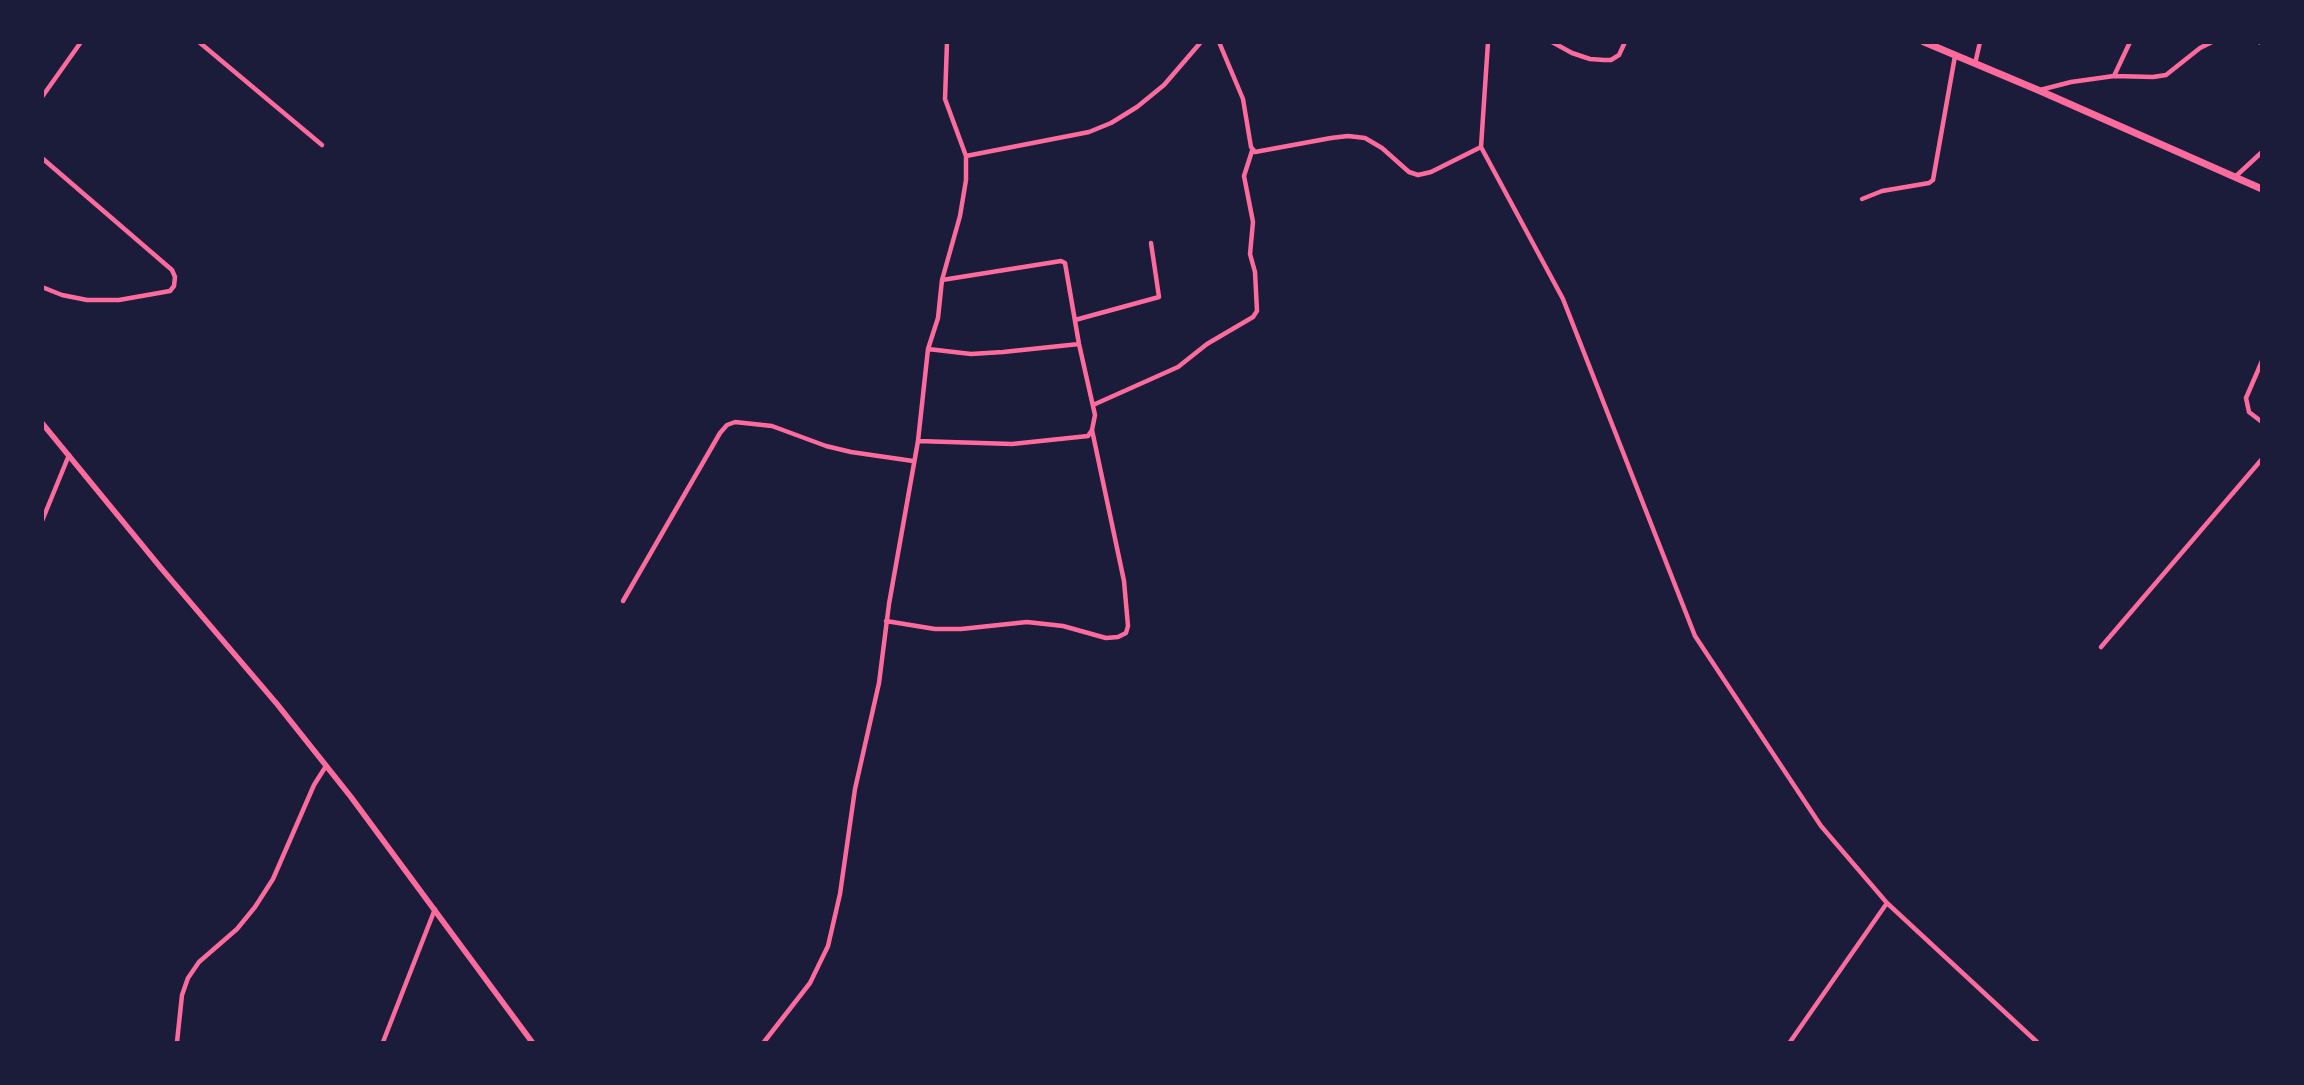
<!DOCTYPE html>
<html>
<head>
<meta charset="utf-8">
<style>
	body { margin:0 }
	#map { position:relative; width:2304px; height:1085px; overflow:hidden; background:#1b1b3a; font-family:"Space Grotesk",sans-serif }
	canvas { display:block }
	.frame { position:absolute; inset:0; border:44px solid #1b1b3a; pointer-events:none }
</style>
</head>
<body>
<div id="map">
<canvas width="2304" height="1085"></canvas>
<div class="frame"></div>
</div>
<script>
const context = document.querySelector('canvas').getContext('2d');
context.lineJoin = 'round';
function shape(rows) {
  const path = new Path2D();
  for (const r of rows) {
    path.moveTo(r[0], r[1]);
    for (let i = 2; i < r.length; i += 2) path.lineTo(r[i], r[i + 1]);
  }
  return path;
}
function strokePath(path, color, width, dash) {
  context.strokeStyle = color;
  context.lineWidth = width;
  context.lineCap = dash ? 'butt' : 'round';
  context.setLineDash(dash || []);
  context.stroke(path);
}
strokePath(shape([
	[199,42,322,145],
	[1219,42,1243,99,1251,147,1255,152,1331,138,1348,136,1365,138,1382,148,1409,172,1418,175,1431,172,1481,147],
	[1488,42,1481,147,1563,299,1695,636,1821,826,1887,903,2037,1042],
	[1552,42,1572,53,1590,59,1604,60,1611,60,1619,55,1625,42],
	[2259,42,2262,43],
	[1975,64,1980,42],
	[2114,76,2130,42],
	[2040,90,2071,82,2114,76,2153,77,2166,75,2200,48,2212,42],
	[42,97,81,42],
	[966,156,1089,132,1111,123,1137,107,1164,85,1201,42],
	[42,158,172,270,175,277,174,286,170,291,119,300,87,300,62,295,42,287],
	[2235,177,2262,152],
	[1862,199,1882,191,1929,183,1933,180,1955,56],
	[1075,320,1159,297,1151,243],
	[928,349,971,354,1003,352,1079,344],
	[2262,361,2246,398,2249,412,2262,422],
	[1093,405,1178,367,1207,344,1253,317,1257,311,1255,272,1250,254,1253,222,1244,176,1252,151],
	[918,441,1012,444,1088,436,1092,430],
	[42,521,69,455],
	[623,601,720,433,727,425,735,422,772,426,826,446,851,452,913,461],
	[886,621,935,629,961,629,1027,622,1063,626,1106,638,1118,637,1126,633,1128,626,1124,581,1092,430,1095,415,1079,344,1065,263,1061,261,942,280],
	[2101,647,2262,459],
	[177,1042,182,995,188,978,199,962,237,929,255,907,273,879,314,785,326,766],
	[383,1042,435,909],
	[764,1042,810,983,828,946,840,894,855,789,879,683,889,604,918,441,928,349,938,318,942,280,960,216,966,180,966,156,945,99,947,42],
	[1790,1042,1887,903]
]), '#ff6b9d', 4.5);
strokePath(shape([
	[42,423,161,568,277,704,351,797,532,1042]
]), '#ff6b9d', 5.5);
strokePath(shape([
	[1924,42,2038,90,2262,189]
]), '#ff6b9d', 7);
</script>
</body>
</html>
